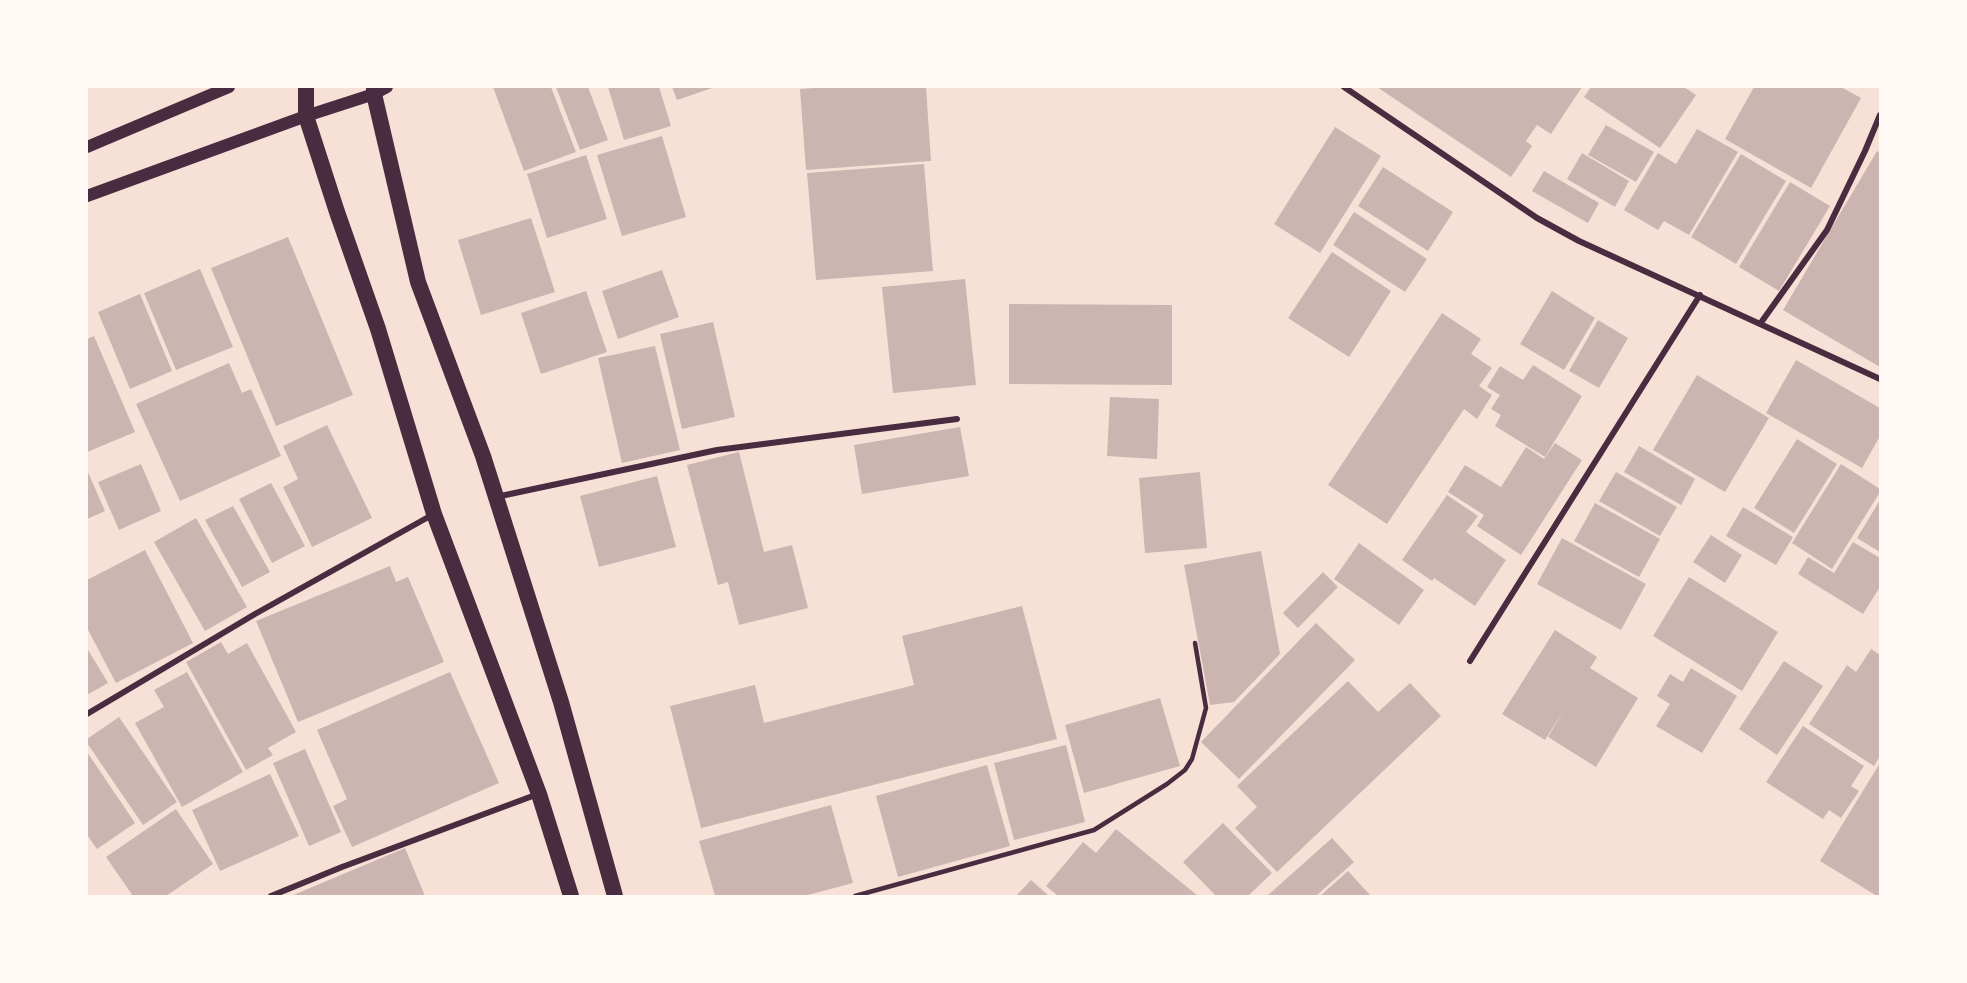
<!DOCTYPE html>
<html>
<head>
<meta charset="utf-8">
<style>
	body { margin:0 }
	#map { position:relative; width:1967px; height:983px; overflow:hidden; background:#f7e1d7; font-family:Signika,sans-serif }
	canvas { display:block }
	.frame { position:absolute; inset:0; border:88px solid #fffaf5; pointer-events:none }
</style>
</head>
<body>
<div id="map">
<canvas width="1967" height="983"></canvas>
<div class="frame"></div>
</div>
<script>
const context = document.querySelector('canvas').getContext('2d');
context.lineJoin = 'round';
function paint(path, color) {
  context.fillStyle = color;
  context.fill(path, 'evenodd');
}
function shape(rows) {
  const path = new Path2D();
  for (const r of rows) {
    path.moveTo(r[0], r[1]);
    for (let i = 2; i < r.length; i += 2) path.lineTo(r[i], r[i + 1]);
  }
  return path;
}
function strokePath(path, color, width, dash) {
  context.strokeStyle = color;
  context.lineWidth = width;
  context.lineCap = dash ? 'butt' : 'round';
  context.setLineDash(dash || []);
  context.stroke(path);
}
paint(shape([
	[493,87,551,87,576,152,524,171],
	[556,87,588,87,608,140,580,150],
	[608,87,659,87,671,126,624,140],
	[672,87,715,87,677,100],
	[829,87,926,87,931,161,806,170,800,89],
	[1377,87,1582,87,1551,134,1537,125,1526,141,1532,146,1511,177],
	[1591,87,1684,87,1696,95,1660,148,1584,97],
	[1754,87,1841,87,1861,98,1811,188,1725,139],
	[1606,125,1654,152,1636,182,1588,155],
	[1335,127,1381,156,1320,253,1274,224],
	[1697,129,1738,152,1689,235,1664,221,1658,230,1624,210,1658,153,1676,164],
	[662,136,686,217,622,236,597,155],
	[1877,151,1880,153,1880,367,1783,310],
	[1582,153,1629,181,1615,207,1567,179],
	[1741,154,1786,181,1736,264,1691,237],
	[586,155,607,219,547,238,527,174],
	[924,164,933,271,816,280,807,173],
	[1383,167,1453,212,1428,251,1358,206],
	[1544,171,1599,203,1588,223,1532,191],
	[1790,182,1830,206,1779,291,1739,267],
	[1354,212,1427,259,1405,292,1333,245],
	[531,218,555,292,481,315,458,240],
	[288,237,353,395,276,426,211,268],
	[1332,252,1391,291,1349,357,1288,318],
	[200,269,233,347,176,370,144,293],
	[662,270,679,317,618,339,602,291],
	[965,279,976,385,893,393,882,287],
	[586,291,607,352,541,374,521,313],
	[1552,291,1595,318,1564,370,1520,344],
	[140,294,172,371,130,389,98,312],
	[1009,304,1172,305,1172,385,1009,384],
	[1442,313,1481,339,1471,354,1492,368,1479,386,1492,395,1477,419,1464,409,1387,524,1328,485],
	[1598,320,1628,338,1599,388,1569,371],
	[713,322,735,417,682,429,660,334],
	[94,336,135,432,87,452,87,339],
	[655,346,680,450,622,463,598,358],
	[1796,360,1880,408,1880,436,1862,468,1766,413],
	[229,363,242,393,251,389,281,456,180,501,136,404],
	[1533,365,1582,396,1545,457,1495,426,1501,415,1491,409,1500,395,1487,387,1500,366,1523,380],
	[1697,375,1769,418,1725,492,1653,450],
	[1110,397,1159,399,1157,459,1107,456],
	[327,425,372,518,312,547,283,487,298,479,283,446],
	[960,427,969,476,862,494,854,445],
	[1797,439,1837,464,1794,533,1754,508],
	[1555,443,1582,460,1521,555,1477,526,1484,515,1448,492,1465,465,1501,487,1526,447,1544,459],
	[1639,446,1695,479,1681,505,1624,472],
	[739,452,764,552,792,545,808,608,739,625,728,582,718,585,687,465],
	[141,464,161,511,119,530,98,482],
	[1841,464,1880,489,1880,492,1832,569,1792,543],
	[87,470,105,511,87,519],
	[1200,472,1207,548,1145,553,1139,478],
	[1616,472,1677,507,1660,536,1599,501],
	[657,476,676,547,599,567,580,496],
	[271,483,305,546,272,563,239,499],
	[1447,495,1478,516,1466,532,1506,560,1475,606,1434,578,1432,581,1402,560],
	[1880,500,1880,552,1857,538],
	[1595,503,1660,539,1639,577,1574,541],
	[233,506,270,572,242,587,205,520],
	[1743,507,1793,537,1776,565,1726,536],
	[196,518,247,607,205,631,154,542],
	[1711,535,1742,555,1725,583,1693,562],
	[1562,538,1646,584,1621,630,1537,584],
	[1853,542,1880,558,1880,587,1863,614,1798,574,1808,557,1834,573],
	[1359,543,1424,590,1399,625,1334,579],
	[145,550,193,643,116,683,87,628,87,580],
	[1261,551,1280,654,1234,702,1210,705,1184,565],
	[390,566,396,582,408,577,444,662,298,722,256,621],
	[1323,572,1338,587,1298,628,1283,613],
	[1689,577,1778,632,1742,691,1653,636],
	[1022,606,1057,739,701,828,670,706,755,685,764,723,914,685,902,636],
	[1316,623,1355,660,1239,779,1201,742],
	[1555,630,1597,657,1590,668,1638,698,1596,767,1548,737,1565,708,1545,740,1502,714],
	[221,642,228,654,247,643,296,732,268,748,273,755,246,770,186,662],
	[87,648,108,683,87,695],
	[1871,649,1880,655,1880,756,1874,766,1809,724,1847,665,1856,672],
	[1784,661,1823,686,1777,755,1739,729],
	[1691,668,1737,696,1702,753,1656,726,1670,704,1657,696,1670,674,1683,682],
	[187,672,243,772,182,807,135,723,164,707,154,690],
	[450,672,499,783,352,847,333,806,347,799,317,730],
	[1348,681,1378,712,1410,683,1441,716,1277,872,1235,828,1257,807,1237,786],
	[1160,698,1180,766,1084,793,1065,725],
	[119,717,177,802,143,825,87,743,87,739],
	[1803,726,1864,766,1851,786,1859,791,1841,818,1829,810,1823,819,1766,782],
	[1066,745,1085,822,1014,840,994,763],
	[305,749,341,832,309,846,273,763],
	[87,752,135,823,97,849,87,835],
	[1880,763,1880,896,1877,896,1820,861],
	[987,765,1010,846,898,877,876,796],
	[270,774,299,836,220,871,192,810],
	[831,805,853,883,804,896,715,896,699,841],
	[176,809,213,864,166,896,133,896,106,857],
	[1223,823,1272,873,1248,896,1216,896,1183,862],
	[1116,829,1198,896,1058,896,1046,886,1083,842,1096,853],
	[1332,838,1354,862,1316,896,1267,896],
	[405,848,425,896,291,896],
	[1348,871,1371,896,1320,896],
	[1031,880,1049,896,1016,896]
]), '#ccb4b1');
strokePath(shape([
	[855,896,1094,830,1167,784,1185,770,1192,759,1206,708,1195,643]
]), '#4a2c40', 4.5);
strokePath(shape([
	[1344,87,1537,218,1579,241,1880,379],
	[1760,324,1827,230,1865,151,1880,115],
	[496,497,717,450,957,419],
	[1470,661,1700,295],
	[87,714,255,614,432,515],
	[271,896,342,867,538,794]
]), '#4a2c40', 6);
strokePath(shape([
	[87,147,229,87],
	[87,196,306,116,374,94,387,87]
]), '#4a2c40', 12);
strokePath(shape([
	[306,87,306,116,337,212,378,329,434,514,539,794,571,896],
	[374,87,374,94,418,282,483,456,561,702,615,896]
]), '#4a2c40', 16);
</script>
</body>
</html>
